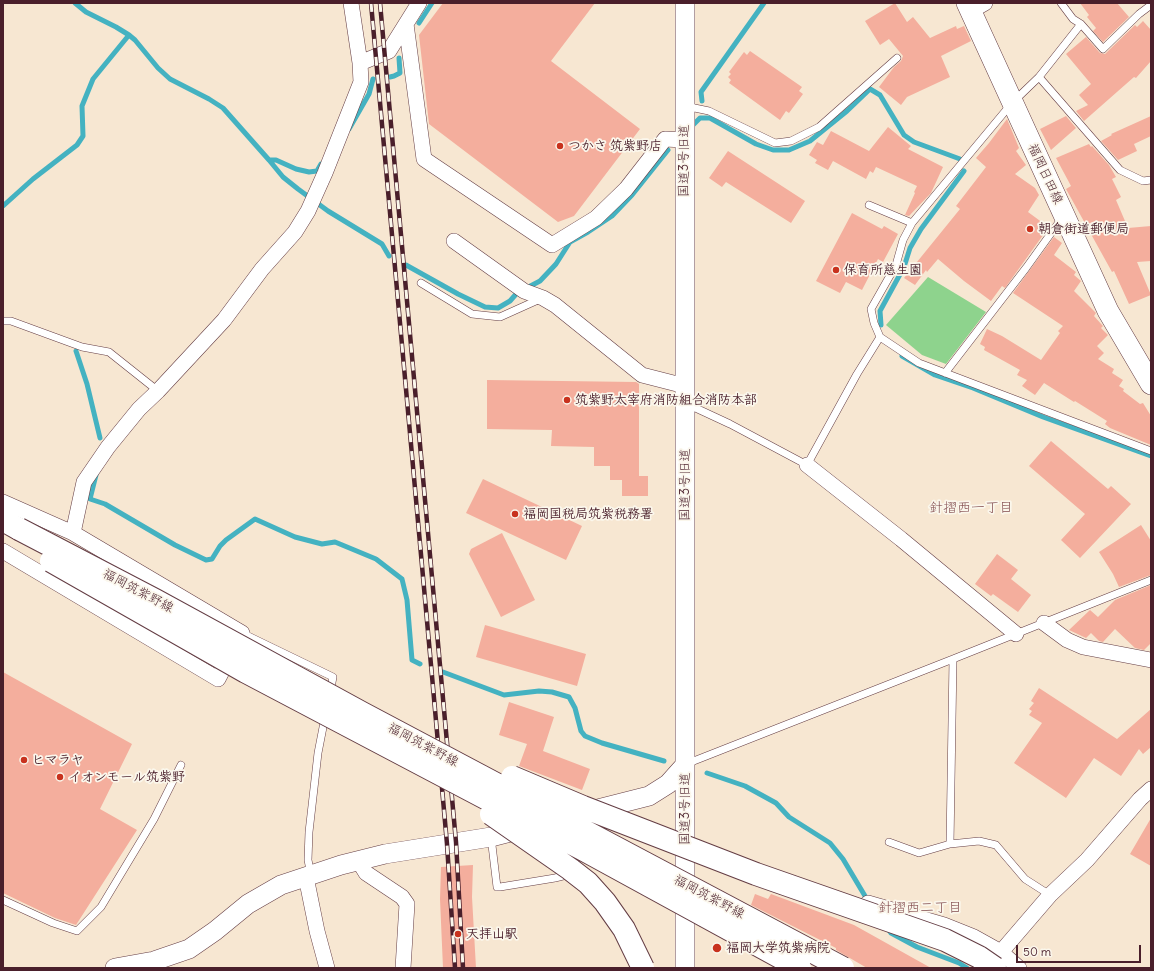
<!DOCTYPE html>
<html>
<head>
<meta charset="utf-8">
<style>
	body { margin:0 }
	#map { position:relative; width:1154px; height:971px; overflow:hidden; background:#f7e7d2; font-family:Delius,sans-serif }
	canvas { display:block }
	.frame { position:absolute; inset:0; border:4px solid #4a1f2b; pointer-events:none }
	.scale { position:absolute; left:1016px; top:945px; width:125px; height:18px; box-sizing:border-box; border:2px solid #4a1f2b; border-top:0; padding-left:5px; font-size:12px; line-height:14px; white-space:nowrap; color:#4a1f2b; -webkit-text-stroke:3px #fbf7ec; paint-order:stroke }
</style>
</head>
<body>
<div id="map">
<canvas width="1154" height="971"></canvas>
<div class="frame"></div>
<div class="scale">50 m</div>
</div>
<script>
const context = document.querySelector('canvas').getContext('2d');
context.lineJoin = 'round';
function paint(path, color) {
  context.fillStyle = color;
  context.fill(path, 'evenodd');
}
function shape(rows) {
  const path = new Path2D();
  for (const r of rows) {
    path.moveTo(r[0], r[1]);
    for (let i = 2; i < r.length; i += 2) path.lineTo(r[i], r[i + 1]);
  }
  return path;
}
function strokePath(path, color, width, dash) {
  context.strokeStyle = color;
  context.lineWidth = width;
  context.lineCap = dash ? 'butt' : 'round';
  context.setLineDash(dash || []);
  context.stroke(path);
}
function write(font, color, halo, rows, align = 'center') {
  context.font = font + ' Delius,"Klee One",sans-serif';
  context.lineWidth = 3.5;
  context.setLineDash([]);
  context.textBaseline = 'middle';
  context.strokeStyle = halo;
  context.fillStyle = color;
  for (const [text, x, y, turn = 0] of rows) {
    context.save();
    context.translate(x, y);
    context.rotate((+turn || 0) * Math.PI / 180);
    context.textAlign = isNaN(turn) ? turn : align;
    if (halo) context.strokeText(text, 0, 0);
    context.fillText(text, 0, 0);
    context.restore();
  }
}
paint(shape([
	[928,277,986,312,946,364,922,355,886,325]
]), '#8ed38d');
strokePath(shape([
	[75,3,86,12,116,27,129,35,135,40,158,68,170,79,209,99,223,108,269,160,276,160,296,169,309,172,317,171,321,164],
	[419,23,432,3],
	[390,77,394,76,400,73,399,58],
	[702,101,701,92,764,3],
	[692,126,700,118,710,118,756,144,773,150,789,150,810,141,847,111,870,89,880,95,904,135,914,142,960,159],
	[349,129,369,94,373,79],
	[269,160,283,177,298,189,328,211,382,244,389,256],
	[3,206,33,179,77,145,83,136,82,106,93,79,129,35],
	[406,265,458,294,485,307,498,308,510,301,517,293,540,281,556,264,570,242,588,232,612,216,632,195,668,150],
	[881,325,880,311,904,267,910,248,921,229,964,171],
	[76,351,87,384,100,438],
	[902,356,935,375,973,388,1043,417,1151,456],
	[96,475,90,499,105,504,175,545,206,560,212,559,220,546,226,540,255,519,295,537,322,544,335,542,376,559,402,579,407,600,412,660,420,664],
	[443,672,504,695,539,691,552,692,569,697,575,708,581,731,585,736,602,743,664,761],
	[707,773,745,786,776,803,789,817,830,843,843,859,868,901],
	[887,927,891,933,917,947,959,963,967,968]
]), '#44b2c1', 5);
paint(shape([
	[443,3,595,3,551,61,640,129,574,216,558,222,429,124,419,35],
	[895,3,907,22,913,17,930,38,956,26,957,29,964,26,971,41,941,56,950,77,907,97,901,105,879,87,894,67,901,61,903,56,889,39,880,45,865,21],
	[1080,3,1117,3,1129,17,1103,42,1093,31,1096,28,1087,17,1089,15],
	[1143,21,1151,30,1151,61,1136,78,1134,77,1084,121,1076,111,1088,105,1079,95,1091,84,1066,54,1086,37,1100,53,1105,54,1135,25,1137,27],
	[750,51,802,87,799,91,803,94,789,113,786,111,780,120,729,83,731,80,728,77,731,74,729,72,744,52,747,55],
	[1066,116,1076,128,1051,150,1040,129],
	[1151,116,1151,136,1134,144,1137,151,1118,160,1101,141,1112,135,1111,134],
	[1007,119,1019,148,1016,151,1026,165,1015,174,1035,188,1039,195,1028,212,1047,226,1044,230,1046,231,1005,288,1002,286,991,301,964,281,938,259,927,272,926,270,915,285,904,278,960,209,956,206,986,167,976,158,989,143],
	[888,127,911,146,908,149,943,167,931,193,909,216,905,215,915,193,914,192,917,186,876,167,873,173,870,171,866,179,833,161,828,170,815,163,817,160,809,155,817,142,823,145,831,131,869,151],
	[1089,144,1091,147,1092,146,1109,165,1116,177,1112,179,1121,197,1116,200,1128,228,1151,226,1151,261,1137,262,1151,295,1129,304,1114,271,1112,272,1066,189,1071,186,1056,158],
	[728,151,805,201,791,223,726,182,722,187,709,178],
	[852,213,882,229,884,226,898,234,883,262,878,259,862,290,846,282,840,293,816,281],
	[1054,237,1062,243,1054,255,1076,272,1074,275,1081,281,1074,291,1096,313,1094,316,1102,325,1103,326,1101,328,1108,335,1097,346,1104,353,1098,359,1114,369,1112,373,1123,380,1119,386,1124,389,1123,391,1140,404,1143,403,1151,416,1151,445,1110,428,1105,424,1107,421,1075,401,1074,402,1044,383,1035,395,1022,386,1027,380,1017,375,1020,370,984,350,985,347,980,344,987,329,1002,336,1041,360,1060,333,1058,331,1063,326,1013,293],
	[487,380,636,382,639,384,639,476,648,476,648,496,622,496,622,480,610,480,610,466,594,466,594,447,551,446,552,430,487,429],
	[1051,441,1108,489,1111,486,1131,504,1080,558,1061,540,1085,514,1029,466],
	[483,479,582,526,566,560,466,513],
	[1141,525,1151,541,1151,575,1119,587,1113,574,1099,552],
	[502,533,535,600,501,617,469,554,471,549],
	[997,554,1018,570,1011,579,1031,595,1018,612,993,594,991,596,975,584],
	[1151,585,1151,643,1144,650,1135,648,1115,629,1103,642,1099,641,1091,633,1086,638,1069,630,1090,610,1098,617,1115,600],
	[485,625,586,654,577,686,476,657],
	[3,672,132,744,100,809,137,830,76,925,55,918,3,893],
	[1039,688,1117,739,1151,709,1151,747,1143,754,1139,749,1121,776,1094,758,1066,798,1014,763,1042,723,1029,715,1032,711,1029,709,1034,703,1031,701],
	[509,702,554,717,543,751,590,769,582,790,519,766,527,744,499,735],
	[1151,818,1151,866,1130,854],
	[473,865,472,897,476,968,443,968,440,899,441,867],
	[755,894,768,899,771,894,854,925,931,968,867,968,836,950,836,948,751,905]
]), '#f4ae9d');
const service = shape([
	[1061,3,1073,19,1081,24,1103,49,1139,14,1151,5],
	[1039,77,1081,24],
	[685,106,709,111,775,143,791,141,819,127,897,58],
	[869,205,912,223],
	[421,283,472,314,500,317,540,299],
	[3,321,11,321,82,347,109,352,158,391],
	[880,337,919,363,1151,451],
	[945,373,1026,268,1062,218],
	[687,404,730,424,807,465,857,374,880,337,874,323,871,309,896,265,903,240,912,223,1012,103,1039,77,1120,170,1143,181,1151,180],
	[242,633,333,677,330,693],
	[686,764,953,659,1151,580],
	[491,837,497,887,500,887,555,878,563,876,567,871],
	[889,842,919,853,950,844,979,841,996,845,1025,879,1050,895],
	[950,844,953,659],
	[311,875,308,860,309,832,318,753,325,717],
	[3,900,53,923,77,931,101,907,154,819,181,765]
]);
const minor = shape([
	[971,11,985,3],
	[406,24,424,159,552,245,596,218,626,189,665,139,684,140],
	[360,63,389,51,419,3],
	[454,241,524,291,543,298,555,305,642,375,685,386],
	[807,465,901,539,1016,634],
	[3,502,73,533,242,633,218,679,3,551],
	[73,533,84,482,108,447,139,409,158,391,224,320,262,269,295,232,308,211,325,173,361,82,360,63,351,3],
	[1044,623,1067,640,1083,647,1151,660],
	[358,860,366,873,402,897,407,904,403,968],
	[306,877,317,931,327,968],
	[868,903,944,925,974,937,1001,952,1019,968],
	[1001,952,1050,895,1087,860,1140,799,1151,789]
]);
const tertiary = shape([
	[685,3,685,968],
	[586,812,649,796,668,784,685,765],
	[115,968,154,961,189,949,215,931,248,904,281,885,341,865,385,854,491,837,526,828]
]);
const secondary = shape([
	[967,3,1108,311,1151,384]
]);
const primary = shape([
	[3,520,19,529]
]);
strokePath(service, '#643d44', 8);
strokePath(minor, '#643d44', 16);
strokePath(tertiary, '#643d44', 20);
strokePath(secondary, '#643d44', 22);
strokePath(primary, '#643d44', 24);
strokePath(service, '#fff', 7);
strokePath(minor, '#fff', 15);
strokePath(tertiary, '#fff', 19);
strokePath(secondary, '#fff', 21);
strokePath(primary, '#fff', 22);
const rail = shape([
	[371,3,432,676,447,844,455,968],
	[380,3,456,842,463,968]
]);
strokePath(rail, '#4a1f2b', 4.5);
strokePath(rail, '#fbf7ec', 3, [9]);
const primaryBridge = shape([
	[19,529,155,600,362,713,843,968],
	[51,561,246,672,584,850,800,968],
	[512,777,583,807,756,874,945,940,979,957,995,968],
	[491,814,570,869,588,883,605,902,624,929,643,968]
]);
strokePath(primaryBridge, '#643d44', 24, []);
strokePath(primaryBridge, '#fff', 22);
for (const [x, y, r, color] of [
	[560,146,4,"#c8321e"],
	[1030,229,4,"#c8321e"],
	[836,270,4,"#c8321e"],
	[567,400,4,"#c8321e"],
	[515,514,4,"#c8321e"],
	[24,760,4,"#c8321e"],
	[60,777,4,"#c8321e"],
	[458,934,4,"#c8321e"],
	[717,948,5,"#c8321e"]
]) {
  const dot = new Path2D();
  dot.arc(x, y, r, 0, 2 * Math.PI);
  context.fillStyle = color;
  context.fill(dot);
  strokePath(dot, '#fbf7ec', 1.5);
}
write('bold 13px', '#4a1f2b', '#fbf7ec', [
	["つかさ 筑紫野店",568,146],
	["朝倉街道郵便局",1038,229],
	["保育所慈生園",844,270],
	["筑紫野太宰府消防組合消防本部",575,400],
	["福岡国税局筑紫税務署",523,514],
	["ヒマラヤ",32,760],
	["イオンモール筑紫野",68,777],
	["天拝山駅",466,934],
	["福岡大学筑紫病院",726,948]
], 'left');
write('13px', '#4a1f2b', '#fbf7ec', [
	["国道3号旧道",684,161,-90],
	["福岡日田線",1045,174,65],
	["国道3号旧道",685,485,-90],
	["福岡筑紫野線",138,591,28],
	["福岡筑紫野線",423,745,28],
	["国道3号旧道",685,809,-90],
	["福岡筑紫野線",709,897,28]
]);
write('14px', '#865153', '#fbf7ec', [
	["針摺西一丁目",971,508],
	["針摺西二丁目",920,908]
]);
</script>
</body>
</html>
